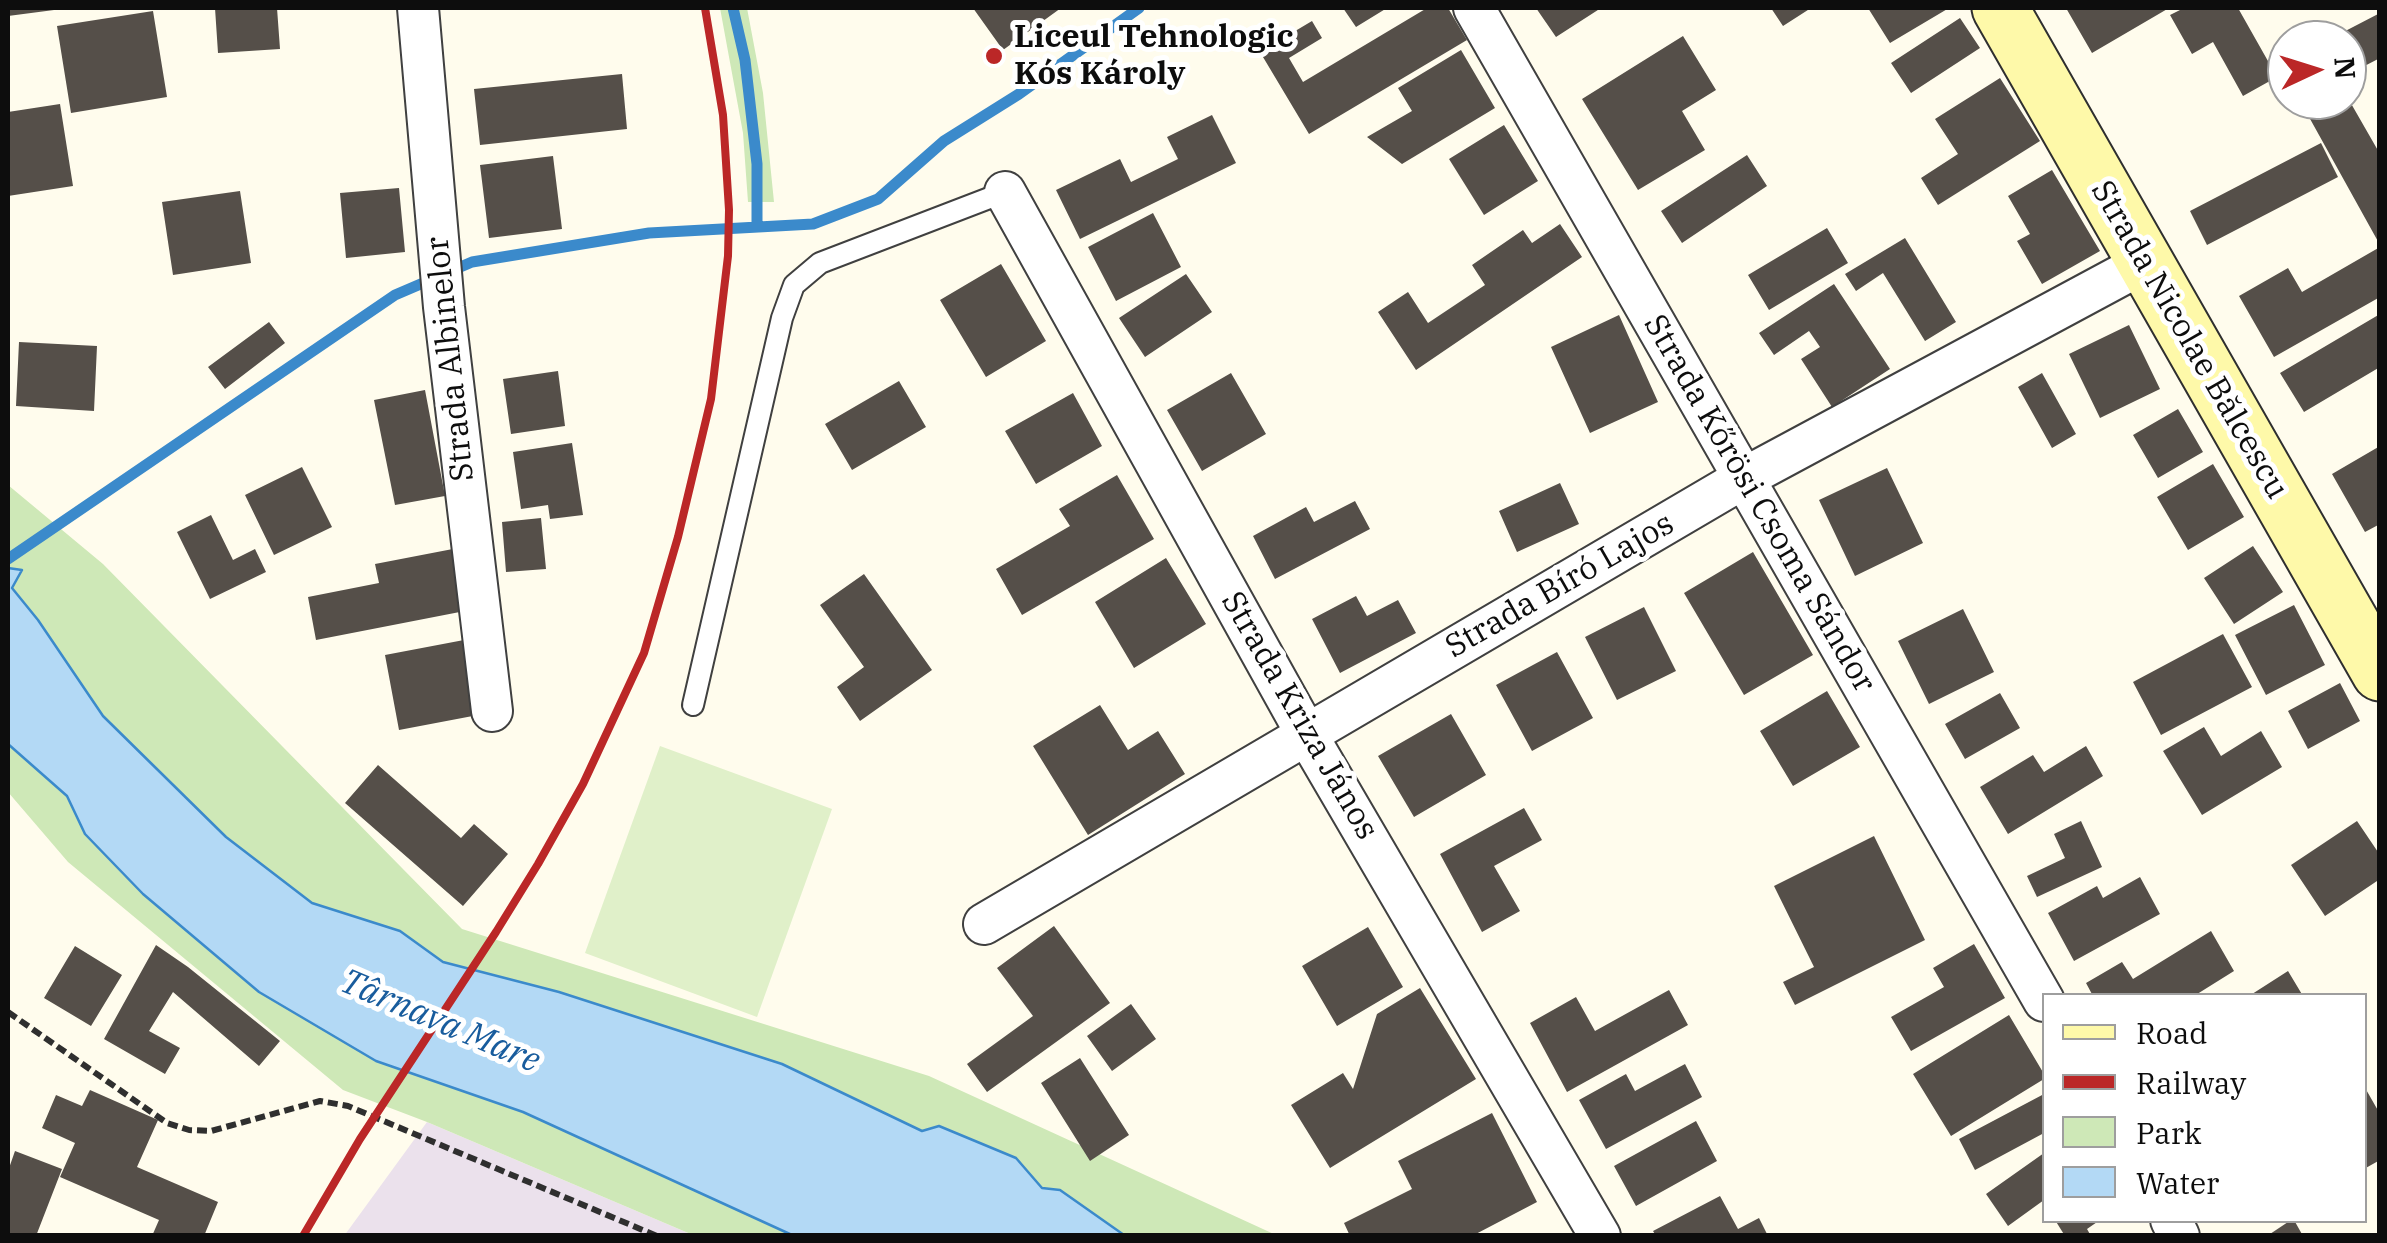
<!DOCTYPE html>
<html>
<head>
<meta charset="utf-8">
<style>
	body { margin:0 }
	#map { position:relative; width:2387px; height:1243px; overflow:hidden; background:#fffced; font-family:"IBM Plex Serif",serif }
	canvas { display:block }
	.frame { position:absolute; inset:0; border:10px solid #0d0d0d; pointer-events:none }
	.legend { position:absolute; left:2042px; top:993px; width:325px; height:230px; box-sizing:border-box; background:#fff; border:2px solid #9e9e9e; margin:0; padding:12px 18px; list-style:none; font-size:30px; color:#0d0d0d }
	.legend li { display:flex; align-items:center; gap:20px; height:50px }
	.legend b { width:50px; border:2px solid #9e9e9e }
	.north { position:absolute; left:2267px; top:20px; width:100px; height:100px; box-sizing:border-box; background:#fff; border:2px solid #9e9e9e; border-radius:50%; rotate:86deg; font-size:28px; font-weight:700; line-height:40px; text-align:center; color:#0d0d0d }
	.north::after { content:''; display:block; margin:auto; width:35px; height:45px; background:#bb2727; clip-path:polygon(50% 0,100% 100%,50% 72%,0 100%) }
</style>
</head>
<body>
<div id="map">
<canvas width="2387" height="1243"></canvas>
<div class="frame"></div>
<ul class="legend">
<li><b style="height:12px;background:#fef9a9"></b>Road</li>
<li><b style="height:12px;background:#bb2727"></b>Railway</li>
<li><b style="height:28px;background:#cee8b7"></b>Park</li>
<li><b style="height:28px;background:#b3d9f5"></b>Water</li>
</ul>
<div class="north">N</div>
</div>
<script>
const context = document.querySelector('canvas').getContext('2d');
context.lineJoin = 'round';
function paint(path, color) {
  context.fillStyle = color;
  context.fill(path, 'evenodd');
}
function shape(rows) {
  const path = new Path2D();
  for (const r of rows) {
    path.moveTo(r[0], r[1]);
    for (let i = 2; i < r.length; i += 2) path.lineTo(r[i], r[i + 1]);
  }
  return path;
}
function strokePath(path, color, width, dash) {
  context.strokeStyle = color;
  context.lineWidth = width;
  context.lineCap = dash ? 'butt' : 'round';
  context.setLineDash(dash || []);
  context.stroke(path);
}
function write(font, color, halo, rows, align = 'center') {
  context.font = font + ' "IBM Plex Serif",serif';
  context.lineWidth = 10;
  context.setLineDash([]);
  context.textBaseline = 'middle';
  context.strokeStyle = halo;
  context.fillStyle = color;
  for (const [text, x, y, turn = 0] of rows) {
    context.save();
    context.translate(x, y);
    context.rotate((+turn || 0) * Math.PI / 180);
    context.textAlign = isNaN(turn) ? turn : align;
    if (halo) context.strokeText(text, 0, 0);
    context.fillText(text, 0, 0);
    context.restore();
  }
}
paint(shape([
	[427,1122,693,1235,344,1236]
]), '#ebe1ec');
paint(shape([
	[720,8,747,8,763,93,774,202,748,202,743,133],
	[8,485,103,564,462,929,929,1076,1276,1235,1124,1235,1061,1190,1042,1188,1016,1158,922,1131,782,1064,559,992,443,962,400,931,312,903,226,837,103,716,38,620,12,587,21,570,8,568],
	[8,744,67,796,85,834,143,894,259,992,376,1061,523,1112,792,1235,693,1235,427,1122,343,1090,68,862,8,792]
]), '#cee8b7');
paint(shape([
	[660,746,832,809,757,1017,585,953]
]), '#e0f0c9');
const water = shape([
	[8,568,22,570,12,588,38,620,103,716,226,837,312,903,400,931,443,962,559,992,782,1064,922,1131,939,1126,1016,1158,1042,1188,1060,1190,1124,1235,792,1235,523,1112,376,1061,259,992,143,894,85,834,67,796,8,744,8,568]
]);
paint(water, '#b3d9f5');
strokePath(water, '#3b8acb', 2.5);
strokePath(shape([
	[733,8,745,60,757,164,757,227],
	[8,559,395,295,472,262,649,233,813,224,878,199,944,141,1019,94,1139,8]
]), '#3b8acb', 11);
paint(shape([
	[8,8,54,8,54,10,8,16],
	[215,8,277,8,280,49,218,53],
	[973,8,1061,8,1003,50],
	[1343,8,1387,8,1356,27],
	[1427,8,1448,8,1467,40,1309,134,1260,52,1312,21,1322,38,1289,58,1303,82],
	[1536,8,1601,8,1556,37],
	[1771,8,1811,8,1783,26],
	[1868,8,1949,8,1890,43],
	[2066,8,2169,8,2092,53],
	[2184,8,2238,8,2277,77,2243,96,2213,42,2192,54,2170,15],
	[153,11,167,97,71,113,57,26],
	[2380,13,2380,58,2349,74,2347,40,2328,40],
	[1960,18,1980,48,1911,93,1891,63],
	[1683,36,1716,90,1682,111,1705,150,1638,190,1582,99],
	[1461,50,1495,108,1402,164,1367,137,1412,111,1398,88],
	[622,74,627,129,480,145,474,89],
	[2000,78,2040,141,1938,205,1921,178,1958,154,1935,119],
	[2319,100,2349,100,2380,154,2380,245,2304,108],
	[60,104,73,186,8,196,8,112],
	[1212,115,1236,163,1080,239,1056,190,1120,159,1131,182,1178,159,1167,137],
	[1504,125,1538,181,1484,215,1449,159],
	[2321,143,2338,177,2207,245,2190,211],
	[1747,155,1767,186,1682,243,1661,211],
	[553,156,562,229,489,238,480,165],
	[2052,170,2100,251,2042,284,2017,241,2030,234,2008,196],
	[399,188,405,252,346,258,340,193],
	[240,191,251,263,173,275,162,202],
	[1153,213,1181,267,1116,301,1088,247],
	[1560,224,1582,257,1416,370,1378,312,1408,292,1428,323,1485,285,1472,265,1523,230,1532,243],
	[1827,228,1848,263,1769,310,1748,275],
	[1905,238,1956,322,1925,341,1883,273,1856,291,1845,274],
	[2380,247,2380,297,2274,357,2239,296,2288,268,2302,292],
	[1001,264,1046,341,986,377,940,300],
	[1186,274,1212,312,1145,357,1119,318],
	[1834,284,1890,369,1832,407,1801,359,1820,347,1809,331,1774,355,1759,333],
	[2380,314,2380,367,2304,412,2280,373],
	[1619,315,1658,402,1590,433,1551,347],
	[269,322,285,343,225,389,208,367],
	[2129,325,2160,389,2100,418,2069,354],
	[19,342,97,346,94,411,16,406],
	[558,371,565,426,511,434,503,379],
	[1231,373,1266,434,1202,471,1167,410],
	[2042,373,2076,434,2052,448,2018,387],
	[899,381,926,427,852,470,825,424],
	[425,390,445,496,395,505,374,400],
	[1073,393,1102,446,1036,484,1005,431],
	[2178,409,2203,452,2158,478,2133,435],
	[572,443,583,515,550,519,548,505,521,509,513,452],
	[2380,446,2380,524,2365,532,2332,474],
	[2213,464,2244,517,2188,550,2157,497],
	[302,467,332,527,274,555,245,495],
	[1887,468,1923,543,1855,576,1819,500],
	[1117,475,1154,539,1022,615,996,569,1070,526,1059,509],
	[1560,483,1579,524,1517,552,1499,511],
	[1355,501,1370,529,1275,579,1253,536,1306,507,1314,522],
	[211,515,233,560,255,549,266,572,210,599,177,532],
	[541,518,546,569,506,572,502,522],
	[2253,546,2283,592,2234,624,2204,578],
	[458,548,470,610,316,640,308,597,379,583,375,564],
	[1753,552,1813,655,1744,695,1684,593],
	[1166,558,1206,624,1134,668,1095,602],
	[864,574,932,670,860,721,837,687,864,667,820,605],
	[1356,596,1367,616,1398,600,1416,633,1340,673,1312,619],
	[2294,605,2325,665,2266,695,2235,635],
	[1644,607,1676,671,1617,700,1585,637],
	[1963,609,1994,672,1929,704,1898,641],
	[2223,634,2252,687,2161,735,2133,682],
	[464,640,478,715,399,730,385,655],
	[1557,652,1593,718,1532,751,1496,685],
	[2340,683,2360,721,2308,749,2288,711],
	[1827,691,1860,747,1793,786,1760,731],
	[2000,693,2020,728,1965,759,1945,724],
	[1100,705,1128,750,1158,731,1185,774,1088,835,1033,746],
	[1451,714,1486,775,1414,817,1378,756],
	[2204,727,2221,756,2261,731,2282,767,2202,815,2163,751],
	[2086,746,2103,776,2008,834,1980,787,2033,755,2044,772],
	[378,765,461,838,474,824,508,854,463,906,345,803],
	[1524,808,1542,840,1494,866,1520,911,1482,932,1440,854],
	[2081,821,2102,867,2037,897,2027,876,2065,858,2054,834],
	[2357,821,2380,855,2380,879,2325,916,2291,865],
	[1874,836,1925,940,1795,1005,1783,982,1814,967,1774,886],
	[2140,877,2160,914,2074,961,2048,913,2097,886,2103,898],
	[1054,926,1110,1003,987,1092,967,1064,1033,1016,997,968],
	[1368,927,1403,987,1337,1026,1302,966],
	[2211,931,2234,971,2194,996,2093,996,2086,983,2122,962,2133,979],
	[1974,944,2005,998,1911,1051,1891,1017,1944,987,1933,968],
	[156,945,188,967,280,1041,259,1066,173,992,149,1031,180,1048,165,1074,104,1039],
	[75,946,122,975,91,1026,44,998],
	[2288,971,2303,996,2249,996],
	[1420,988,1476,1079,1330,1168,1291,1105,1343,1073,1353,1089,1377,1014],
	[1669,990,1688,1025,1567,1092,1530,1023,1576,997,1595,1031],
	[1131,1004,1156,1039,1112,1071,1087,1036],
	[2009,1015,2044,1074,2044,1079,1951,1136,1913,1074],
	[1080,1058,1129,1135,1090,1161,1041,1083],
	[1685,1064,1702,1097,1606,1149,1579,1100,1626,1074,1635,1091],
	[2364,1086,2380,1114,2380,1160,2364,1169],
	[90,1090,158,1120,137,1167,218,1202,204,1236,152,1236,159,1220,60,1177,75,1143,42,1128,56,1095,82,1106],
	[2044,1094,2044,1133,1975,1170,1959,1139],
	[1492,1113,1537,1202,1472,1236,1350,1236,1344,1223,1412,1189,1398,1161],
	[1696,1121,1717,1161,1636,1206,1614,1166],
	[15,1151,62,1169,36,1236,8,1236,8,1171],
	[2044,1153,2044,1200,2008,1226,1986,1194],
	[1720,1196,1738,1229,1759,1218,1768,1236,1656,1236,1653,1231],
	[2055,1220,2100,1220,2087,1229,2091,1236,2065,1236],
	[2291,1220,2294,1220,2303,1236,2267,1236]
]), '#554f49');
const lane = shape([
	[693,705,782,318,794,285,820,263,1005,192]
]);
const street = shape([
	[418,8,444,307,492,711],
	[1474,8,2044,1001],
	[1005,192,1307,735,1600,1236],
	[984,924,1744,478,2144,263],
	[2171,1220,2179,1236]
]);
const secondary = shape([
	[2000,8,2380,673]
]);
strokePath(lane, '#404040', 24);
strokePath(street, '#404040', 44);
strokePath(secondary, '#2f2f2f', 59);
strokePath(shape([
	[8,1012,167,1123,189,1130,211,1131,320,1101,348,1106,657,1236]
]), '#2f2f2f', 6, [10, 5]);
strokePath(lane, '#fff', 20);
strokePath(street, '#fff', 40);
strokePath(secondary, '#fef9a9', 55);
strokePath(shape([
	[303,1236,360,1139,496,932,538,864,583,784,644,653,678,537,711,399,728,256,729,210,723,115,705,8]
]), '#bb2727', 8);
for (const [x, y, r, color] of [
	[994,56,10,"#bb2727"]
]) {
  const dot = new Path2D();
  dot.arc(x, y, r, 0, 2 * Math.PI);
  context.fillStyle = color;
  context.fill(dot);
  strokePath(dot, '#fff', 4);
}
write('bold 32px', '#0d0d0d', '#fff', [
	["Liceul Tehnologic",1014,38],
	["Kós Károly",1014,75]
], 'left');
write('32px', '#0d0d0d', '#fff', [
	["Strada Nicolae Bălcescu",2189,340,60],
	["Strada Albinelor",451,359,-96],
	["Strada Kőrösi Csoma Sándor",1759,504,60],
	["Strada Bíró Lajos",1560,586,-30],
	["Strada Kriza János",1299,716,60]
]);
write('italic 35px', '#185c9d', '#fff', [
	["Târnava Mare",440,1022,23]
]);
</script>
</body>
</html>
